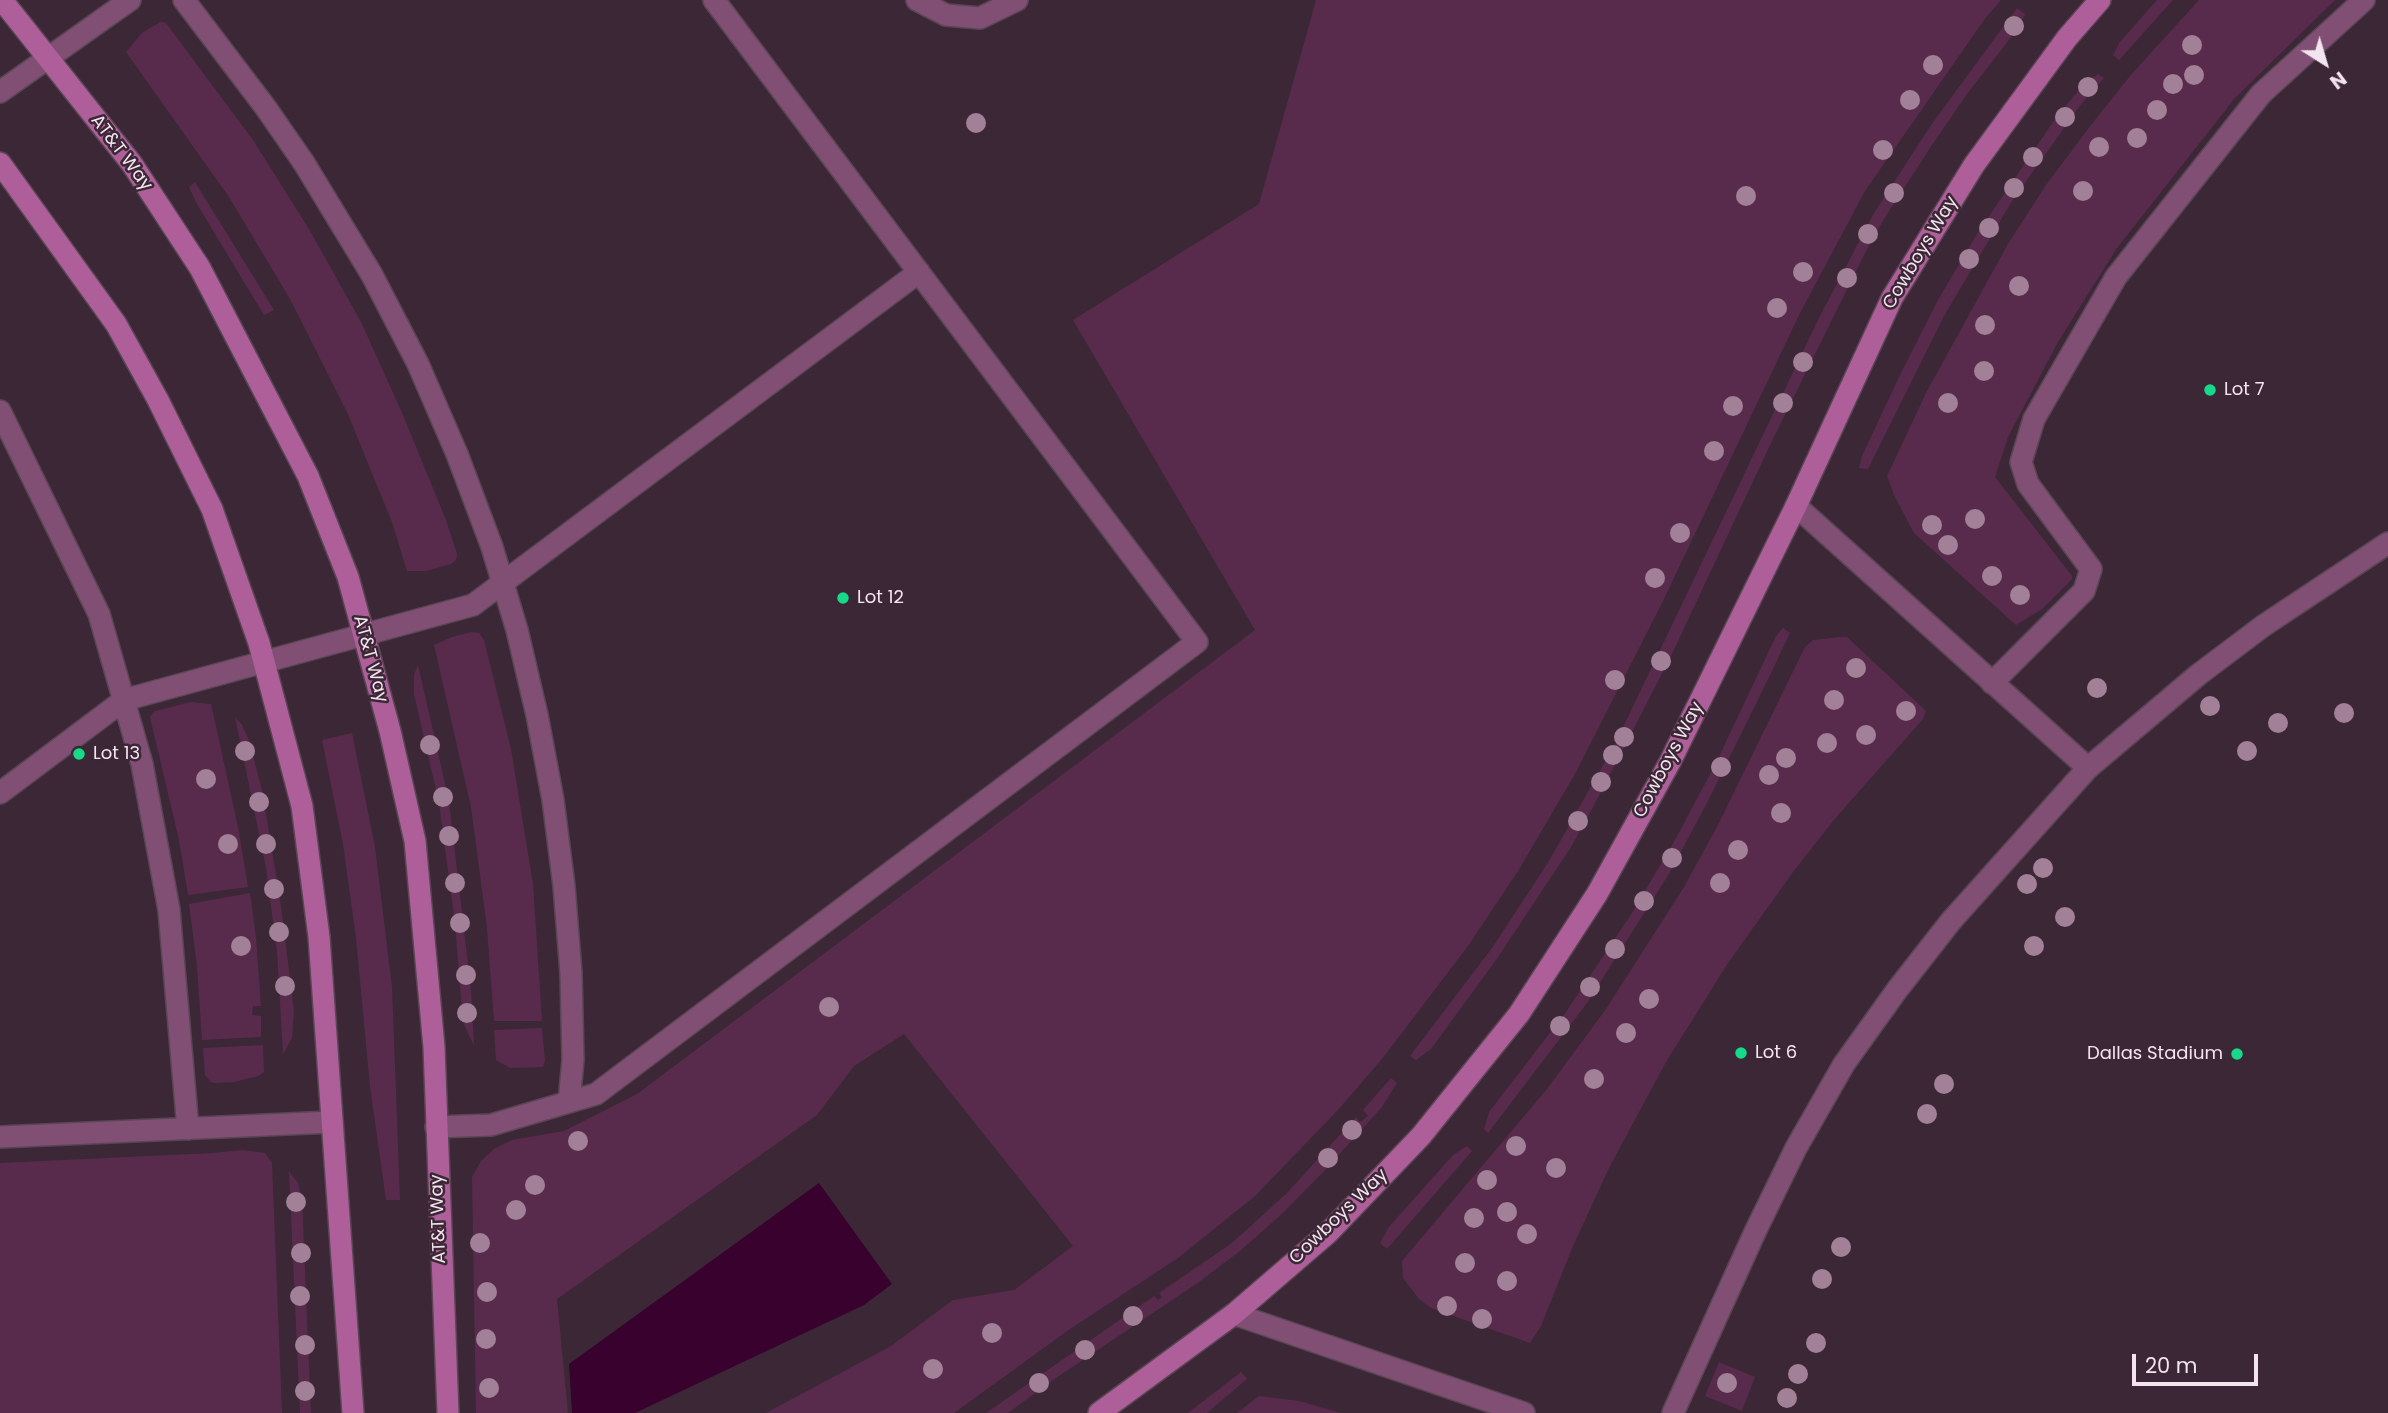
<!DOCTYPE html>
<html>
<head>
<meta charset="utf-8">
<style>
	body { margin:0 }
	#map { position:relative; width:2388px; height:1413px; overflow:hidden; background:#3c2736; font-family:Poppins,sans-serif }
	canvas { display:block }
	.north { position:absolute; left:2290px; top:28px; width:70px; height:70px; -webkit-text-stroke:5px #3c2736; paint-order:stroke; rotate:143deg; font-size:19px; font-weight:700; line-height:28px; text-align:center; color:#f3e5ef }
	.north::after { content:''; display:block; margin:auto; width:24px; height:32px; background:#f3e5ef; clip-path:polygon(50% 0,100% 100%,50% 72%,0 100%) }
	.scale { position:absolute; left:2132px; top:1354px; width:126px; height:32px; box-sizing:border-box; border:4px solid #f3e5ef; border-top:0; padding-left:9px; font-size:21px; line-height:24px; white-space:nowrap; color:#f3e5ef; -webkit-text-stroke:5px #3c2736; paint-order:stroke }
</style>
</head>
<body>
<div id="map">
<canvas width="2388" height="1413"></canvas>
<div class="north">N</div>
<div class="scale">20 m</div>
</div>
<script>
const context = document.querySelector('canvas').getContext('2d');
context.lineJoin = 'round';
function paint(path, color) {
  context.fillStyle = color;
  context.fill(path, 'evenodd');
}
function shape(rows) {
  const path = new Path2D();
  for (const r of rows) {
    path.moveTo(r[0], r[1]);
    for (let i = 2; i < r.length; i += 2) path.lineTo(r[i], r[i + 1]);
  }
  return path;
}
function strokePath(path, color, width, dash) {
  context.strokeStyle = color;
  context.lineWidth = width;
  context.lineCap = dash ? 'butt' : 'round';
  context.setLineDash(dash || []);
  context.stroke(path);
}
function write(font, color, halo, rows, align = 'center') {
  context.font = font + ' Poppins,sans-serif';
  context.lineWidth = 5;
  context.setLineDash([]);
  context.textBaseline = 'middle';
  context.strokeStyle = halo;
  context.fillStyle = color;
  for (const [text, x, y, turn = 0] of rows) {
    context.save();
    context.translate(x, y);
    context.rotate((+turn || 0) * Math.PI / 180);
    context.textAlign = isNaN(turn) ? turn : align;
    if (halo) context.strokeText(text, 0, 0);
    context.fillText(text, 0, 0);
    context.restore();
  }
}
paint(shape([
	[1316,0,2001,0,1984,20,1865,191,1800,313,1662,603,1575,774,1518,871,1468,946,1382,1059,1337,1111,1255,1196,1178,1258,1070,1329,954,1413,766,1413,891,1346,953,1300,1014,1290,1073,1246,904,1034,854,1066,817,1115,557,1299,568,1413,476,1413,472,1177,481,1161,494,1149,512,1140,564,1131,637,1094,1255,630,1073,320,1259,204],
	[2157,0,2173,0,2119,60,2113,55,2120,42],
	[2199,0,2335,0,2235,98,2117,248,2058,342,2008,437,1995,477,2072,576,2072,579,2042,609,2016,625,1914,533,1894,495,1887,476,1927,391,2008,244,2046,185,2091,125,2130,76],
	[2017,8,2025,14,2019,27,1967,94,1930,148,1884,219,1864,255,1771,443,1670,658,1600,794,1571,847,1496,960,1431,1049,1416,1060,1410,1056,1492,948,1549,861,1615,744,1818,320,1874,213,1931,125],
	[160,22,166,23,253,140,309,229,361,322,403,415,446,520,457,554,456,560,451,564,426,571,407,571,392,522,347,412,290,299,229,197,126,52,142,33],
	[2098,74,2104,78,2079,107,2012,201,1944,316,1868,469,1859,468,1862,456,1901,373,1938,300,1977,234,2055,119,2083,85],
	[195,182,274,310,264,315,197,204,189,187],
	[1783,628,1790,633,1771,673,1708,801,1669,874,1587,1003,1488,1133,1484,1129,1489,1112,1566,1012,1630,916,1675,840,1716,763,1776,636],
	[472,632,479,633,484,640,511,749,533,884,542,1021,494,1021,487,928,471,807,434,645,452,637],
	[1839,637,1847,637,1926,711,1923,719,1833,821,1793,872,1728,963,1666,1062,1609,1168,1573,1246,1541,1326,1530,1343,1431,1308,1419,1299,1403,1278,1402,1261,1547,1089,1606,1009,1684,887,1718,825,1805,647,1813,640],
	[418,665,449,801,471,990,474,1046,463,1022,455,923,439,803,414,694,414,675],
	[191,702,211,704,238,827,248,887,188,895,179,840,150,717,155,711],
	[235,717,242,725,248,738,262,790,280,899,294,1010,292,1038,283,1054,277,952,266,868],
	[352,733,375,847,392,987,400,1200,386,1200,370,1086,356,938,343,844,322,740],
	[250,893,256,938,261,1006,253,1006,252,1015,261,1016,261,1037,202,1040,197,966,189,904],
	[542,1028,545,1061,543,1067,510,1068,496,1060,494,1030],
	[263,1045,264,1072,258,1076,234,1082,216,1083,211,1082,205,1075,203,1048],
	[1391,1078,1397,1083,1382,1107,1325,1170,1283,1213,1240,1251,1199,1282,1053,1380,1008,1413,986,1413,1154,1296,1158,1300,1162,1297,1159,1293,1232,1243,1287,1193,1356,1117,1360,1122,1368,1116,1363,1110],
	[1467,1146,1472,1151,1387,1249,1380,1243,1389,1227,1453,1155],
	[243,1150,265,1153,272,1163,282,1413,0,1413,0,1163,213,1153],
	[289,1171,298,1183,302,1199,311,1413,300,1413],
	[1719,1362,1755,1377,1742,1411,1705,1396],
	[1241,1372,1247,1379,1207,1413,1188,1413],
	[1259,1396,1299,1401,1341,1413,1237,1413]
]), '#582b4d');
paint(shape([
	[819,1183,892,1284,864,1305,635,1413,572,1413,569,1364]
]), '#39012e');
const lane = shape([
	[184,0,266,108,304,163,372,275,418,364,457,454,492,547,517,630,537,715,553,800,564,886,571,973,573,1060,569,1102],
	[917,0,946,15,980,18,1017,0],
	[0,92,130,0],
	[0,411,99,614,142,764,169,910,188,1129],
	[1796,506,2088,768],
	[1992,683,2084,591,2091,569,2028,484,2021,462,2034,419,2116,277,2261,94,2364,0],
	[0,793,124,700,473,605,919,272],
	[436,1127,491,1125,596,1094,1197,642,714,0],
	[0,1137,332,1122],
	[1234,1314,1524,1413],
	[1673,1413,1755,1232,1796,1148,1844,1064,1897,990,1951,921,2088,768,2198,675,2263,626,2388,543]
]);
const secondary = shape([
	[2,0,132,164,200,268,308,476,348,577,390,731,415,841,434,1047,448,1413],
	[0,163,116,324,158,400,212,509,259,643,302,806,319,937,353,1413],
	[1099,1413,1234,1314,1328,1233,1421,1136,1519,1014,1597,894,1670,762,1796,506,1892,298,1974,165,2067,38,2100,0]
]);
strokePath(lane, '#594554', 24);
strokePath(secondary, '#594554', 24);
strokePath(lane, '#814f73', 21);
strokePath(secondary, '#ae5f99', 21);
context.fillStyle = '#a28198';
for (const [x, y] of [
	[2014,26],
	[2192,45],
	[1933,65],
	[2194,75],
	[2173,84],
	[2088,87],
	[1910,100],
	[2157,110],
	[2065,117],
	[976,123],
	[2137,138],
	[2099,147],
	[1883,150],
	[2033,157],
	[2014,188],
	[2083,191],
	[1894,193],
	[1746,196],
	[1989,228],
	[1868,234],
	[1969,259],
	[1803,272],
	[1847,278],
	[2019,286],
	[1777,308],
	[1985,325],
	[1803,362],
	[1984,371],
	[1783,403],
	[1948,403],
	[1733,406],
	[1714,451],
	[1975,519],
	[1932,525],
	[1680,533],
	[1948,545],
	[1992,576],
	[1655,578],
	[2020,595],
	[1661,661],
	[1856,668],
	[1615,680],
	[2097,688],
	[1834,700],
	[2210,706],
	[1906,711],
	[2344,713],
	[2278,723],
	[1866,735],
	[1624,737],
	[1827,743],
	[430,745],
	[245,751],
	[2247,751],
	[1613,755],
	[1786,758],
	[1721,767],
	[1769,775],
	[206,779],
	[1601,782],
	[443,797],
	[259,802],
	[1781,813],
	[1578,821],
	[449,836],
	[228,844],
	[266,844],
	[1738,850],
	[1672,858],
	[2043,868],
	[455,883],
	[1720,883],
	[2027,884],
	[274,889],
	[1644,901],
	[2065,917],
	[460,923],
	[279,932],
	[241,946],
	[2034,946],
	[1615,949],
	[466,975],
	[285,986],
	[1590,987],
	[1649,999],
	[829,1007],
	[467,1013],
	[1560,1026],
	[1626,1033],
	[1594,1079],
	[1944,1084],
	[1927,1114],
	[1352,1130],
	[578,1141],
	[1516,1146],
	[1328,1158],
	[1556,1168],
	[1487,1180],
	[535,1185],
	[296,1202],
	[516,1210],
	[1507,1212],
	[1474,1218],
	[1527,1234],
	[480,1243],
	[1841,1247],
	[301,1253],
	[1465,1263],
	[1822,1279],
	[1507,1281],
	[487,1292],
	[300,1296],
	[1447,1306],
	[1133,1316],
	[1482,1319],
	[992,1333],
	[486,1339],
	[1816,1343],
	[305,1345],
	[1085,1350],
	[933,1369],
	[1798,1374],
	[1039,1383],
	[1727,1383],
	[489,1388],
	[305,1391],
	[1787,1398]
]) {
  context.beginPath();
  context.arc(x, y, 10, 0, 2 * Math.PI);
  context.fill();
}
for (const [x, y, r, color] of [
	[2210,390,7,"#16d989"],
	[843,598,7,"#16d989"],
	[79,754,7,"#16d989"],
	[1741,1053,7,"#16d989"],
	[2237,1054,7,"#16d989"]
]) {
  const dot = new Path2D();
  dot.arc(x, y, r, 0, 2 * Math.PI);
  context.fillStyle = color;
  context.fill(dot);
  strokePath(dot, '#3c2736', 2.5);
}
write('18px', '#f3e5ef', '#3c2736', [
	["AT&T Way",121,153,53],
	["Cowboys Way",1921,253,-59],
	["AT&T Way",370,659,75],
	["Cowboys Way",1669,760,-62],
	["Cowboys Way",1339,1217,-44],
	["AT&T Way",439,1219,-92]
]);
write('18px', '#f3e5ef', '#3c2736', [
	["Lot 7",2224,390],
	["Lot 12",857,598],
	["Lot 13",93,754],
	["Lot 6",1755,1053],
	["Dallas Stadium",2223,1054,"right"]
], 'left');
</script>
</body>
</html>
